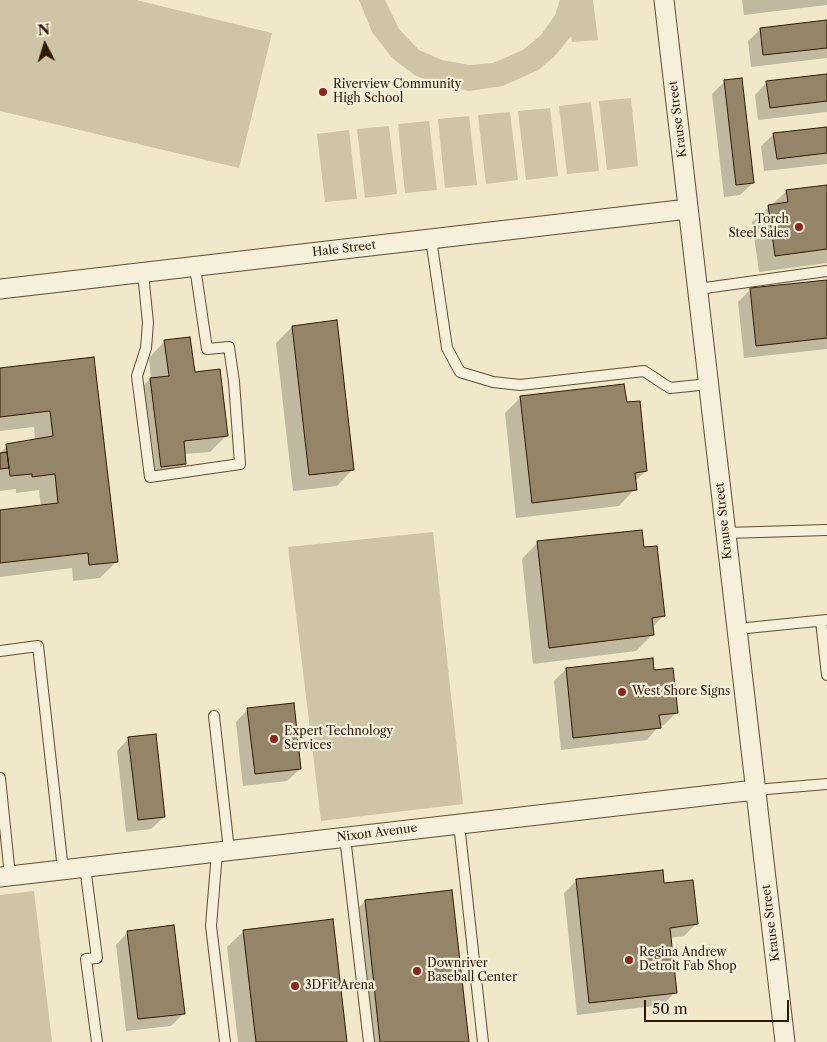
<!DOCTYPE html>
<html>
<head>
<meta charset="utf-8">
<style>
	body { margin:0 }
	#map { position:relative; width:827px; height:1042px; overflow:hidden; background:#f1e7c9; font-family:"Libre Caslon Text",serif }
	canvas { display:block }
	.north { position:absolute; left:20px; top:20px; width:50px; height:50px; -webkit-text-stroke:4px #f6efdc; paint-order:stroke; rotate:355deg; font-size:14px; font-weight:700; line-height:20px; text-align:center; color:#2f1a01 }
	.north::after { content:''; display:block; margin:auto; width:18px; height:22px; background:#2f1a01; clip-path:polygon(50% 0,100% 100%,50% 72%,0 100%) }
	.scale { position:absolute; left:644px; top:1000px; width:145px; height:22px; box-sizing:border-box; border:2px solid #2f1a01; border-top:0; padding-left:6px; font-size:15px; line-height:18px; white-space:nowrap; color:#2f1a01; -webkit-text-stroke:4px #f6efdc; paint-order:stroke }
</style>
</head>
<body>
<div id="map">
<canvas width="827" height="1042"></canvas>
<div class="north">N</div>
<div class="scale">50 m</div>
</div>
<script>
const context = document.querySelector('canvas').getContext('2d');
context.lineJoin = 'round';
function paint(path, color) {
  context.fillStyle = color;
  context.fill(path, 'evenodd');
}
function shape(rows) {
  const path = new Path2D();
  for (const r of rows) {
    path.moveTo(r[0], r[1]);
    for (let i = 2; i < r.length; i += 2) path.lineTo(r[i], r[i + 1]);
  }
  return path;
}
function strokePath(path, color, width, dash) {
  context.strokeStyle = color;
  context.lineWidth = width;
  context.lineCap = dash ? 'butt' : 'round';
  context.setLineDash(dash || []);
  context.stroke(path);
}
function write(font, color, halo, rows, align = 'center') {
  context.font = font + ' "Libre Caslon Text",serif';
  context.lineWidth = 4.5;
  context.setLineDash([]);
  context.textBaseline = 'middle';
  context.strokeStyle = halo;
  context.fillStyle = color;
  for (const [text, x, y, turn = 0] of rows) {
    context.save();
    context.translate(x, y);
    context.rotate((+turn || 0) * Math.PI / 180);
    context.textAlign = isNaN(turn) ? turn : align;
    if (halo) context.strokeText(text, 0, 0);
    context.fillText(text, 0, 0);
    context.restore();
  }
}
paint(shape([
	[0,0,136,0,272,33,239,168,0,111],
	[359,0,385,0,399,29,419,50,442,60,470,65,493,63,523,50,541,35,555,15,560,0,593,0,598,40,572,42,571,36,554,57,538,70,503,86,469,91,450,88,416,76,393,59,372,32],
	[631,98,638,166,607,170,599,101],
	[591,102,599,171,567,174,559,106],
	[550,108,558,176,526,180,518,111],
	[510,112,518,180,486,184,478,115],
	[469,116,477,185,445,188,438,119],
	[429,121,437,190,405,193,398,124],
	[389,126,397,194,365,198,357,129],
	[349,130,357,199,325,202,317,134],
	[433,532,463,804,321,821,288,547],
	[34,891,52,1042,0,1042,0,895]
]), '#d0c4a7');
paint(shape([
	[742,0,827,0,827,5,744,15],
	[827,21,827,58,751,67,748,41,761,29],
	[827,75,827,112,758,120,755,95,767,82],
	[725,81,753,183,740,195,724,197,712,94],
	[827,128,827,164,764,171,761,146,774,134],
	[827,186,827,263,759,272,752,222,787,191],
	[827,281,827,349,744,358,738,302,751,289],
	[292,327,353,469,337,486,293,491,276,343],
	[165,341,194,374,227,435,210,452,184,454,185,463,169,480,145,482,134,395,151,378,149,358],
	[93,359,117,561,100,578,73,581,72,568,0,577,0,511,41,507,39,490,16,493,16,489,0,491,0,453,7,446,35,440,34,427,0,431,0,370],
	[521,397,646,471,634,482,635,489,619,506,516,518,505,413],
	[538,542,642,549,663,616,652,628,652,635,636,651,533,664,522,559],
	[566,669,653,672,676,713,664,725,659,726,647,740,561,750,554,681],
	[248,709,300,769,287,781,243,786,236,722],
	[129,738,164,817,151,829,126,832,117,751],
	[576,881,663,884,696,924,684,936,669,938,675,992,663,1005,577,1015,564,893],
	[451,892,467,1042,363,1042,349,918,365,901],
	[244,931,346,1042,238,1042,227,947],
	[128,932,184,1013,171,1026,126,1031,116,945]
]), '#0003');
const building = shape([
	[827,20,827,48,763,55,760,28,827,20],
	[827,74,827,101,770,108,766,81,827,74],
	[742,78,754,183,736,185,724,80,742,78],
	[827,127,827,153,777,159,773,133,827,127],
	[827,185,827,249,775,256,768,205,788,202,786,190,827,185],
	[827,280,827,338,756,346,750,288,827,280],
	[337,320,354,470,309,475,292,326,337,320],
	[190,337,195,372,220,369,228,436,184,441,186,464,161,467,150,378,169,376,164,340,190,337],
	[94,357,118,562,89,565,88,553,0,563,0,510,58,503,55,474,32,477,32,474,10,476,6,444,53,436,50,411,0,417,0,368,94,357],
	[624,384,627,402,640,401,647,471,635,473,637,490,532,503,520,396,624,384],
	[7,452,9,468,0,469,0,453,7,452],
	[642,530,644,547,657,546,665,616,652,618,654,635,549,648,537,541,642,530],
	[653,658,654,670,673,668,678,713,659,715,661,728,573,738,566,668,653,658],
	[294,703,301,769,255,774,247,708,294,703],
	[156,734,165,817,138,820,128,737,156,734],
	[663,870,664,883,693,880,698,924,670,928,677,993,589,1003,576,879,663,870],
	[452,890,469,1042,380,1042,365,900,452,890],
	[333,919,347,1042,256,1042,243,930,333,919],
	[174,925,185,1014,138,1019,127,931,174,925]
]);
paint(building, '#948569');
strokePath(building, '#2f1a01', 1);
const service = shape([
	[431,239,447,348,460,372,493,382,520,385,644,371,670,388,709,384],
	[143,273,148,323,146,348,137,376,150,477,240,464,234,382,229,347,207,349,195,267],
	[698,289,827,271],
	[726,533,827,530],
	[821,621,827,675],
	[737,629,827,620],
	[0,651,38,646,63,870],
	[214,716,229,850],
	[0,778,10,876],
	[755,790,827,784],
	[459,824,483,1042],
	[345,837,369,1042],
	[217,852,211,926,225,1042],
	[85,867,97,958,86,959,97,1042]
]);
const minor = shape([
	[664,0,785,1042],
	[0,289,688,209],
	[0,877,755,790]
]);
strokePath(service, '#604d33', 12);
strokePath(minor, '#604d33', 21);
strokePath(service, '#f6efdc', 10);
strokePath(minor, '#f6efdc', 19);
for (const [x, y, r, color] of [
	[323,92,5,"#8f2418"],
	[799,227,5,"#8f2418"],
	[622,692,5,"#8f2418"],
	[274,739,5,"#8f2418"],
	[629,960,5,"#8f2418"],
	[417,971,5,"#8f2418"],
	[295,986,5,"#8f2418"]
]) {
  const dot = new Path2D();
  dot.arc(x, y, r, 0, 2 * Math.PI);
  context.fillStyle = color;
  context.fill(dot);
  strokePath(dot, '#f6efdc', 2);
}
write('12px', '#2f1a01', '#f6efdc', [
	["Riverview Community",333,85],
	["High School",333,99],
	["Torch",789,220,"right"],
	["Steel Sales",789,234,"right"],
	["West Shore Signs",632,692],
	["Expert Technology",284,732],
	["Services",284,746],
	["Regina Andrew",639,953],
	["Detroit Fab Shop",639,967],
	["Downriver",427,964],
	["Baseball Center",427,978],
	["3DFit Arena",305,986]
], 'left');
write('12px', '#2f1a01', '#f6efdc', [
	["Krause Street",678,119,-97],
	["Hale Street",344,249,-7],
	["Krause Street",724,521,-96],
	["Nixon Avenue",377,833,-7],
	["Krause Street",771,923,-97]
]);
</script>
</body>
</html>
